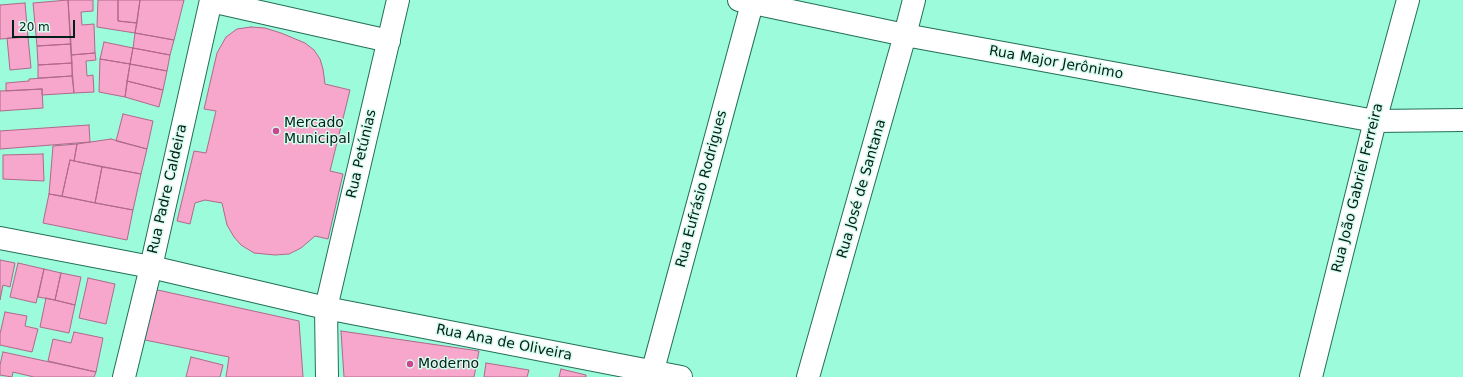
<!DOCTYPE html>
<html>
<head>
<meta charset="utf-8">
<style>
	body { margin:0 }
	#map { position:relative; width:1463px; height:377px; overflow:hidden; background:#9bfbda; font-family:"DejaVu Sans",sans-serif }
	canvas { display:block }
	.scale { position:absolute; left:12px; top:20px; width:63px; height:18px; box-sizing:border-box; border:2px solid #012017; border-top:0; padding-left:5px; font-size:12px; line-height:14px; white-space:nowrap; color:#012017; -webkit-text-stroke:3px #d7fbed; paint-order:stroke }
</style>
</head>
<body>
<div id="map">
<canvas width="1463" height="377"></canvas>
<div class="scale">20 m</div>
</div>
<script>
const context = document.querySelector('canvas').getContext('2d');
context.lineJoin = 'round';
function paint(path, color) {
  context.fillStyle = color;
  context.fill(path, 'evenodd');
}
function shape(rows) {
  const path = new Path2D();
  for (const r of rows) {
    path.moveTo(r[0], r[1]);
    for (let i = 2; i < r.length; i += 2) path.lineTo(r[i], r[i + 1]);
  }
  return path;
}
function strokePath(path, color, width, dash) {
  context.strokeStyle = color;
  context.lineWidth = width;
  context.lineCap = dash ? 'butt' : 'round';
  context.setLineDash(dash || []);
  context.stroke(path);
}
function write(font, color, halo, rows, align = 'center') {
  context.font = font + ' "DejaVu Sans",sans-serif';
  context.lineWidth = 3;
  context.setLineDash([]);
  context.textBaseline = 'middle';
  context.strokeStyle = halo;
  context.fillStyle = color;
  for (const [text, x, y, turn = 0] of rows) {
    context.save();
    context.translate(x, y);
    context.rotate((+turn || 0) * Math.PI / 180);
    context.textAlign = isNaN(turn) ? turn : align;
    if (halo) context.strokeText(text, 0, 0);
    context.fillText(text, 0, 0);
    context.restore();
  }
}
const building = shape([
	[68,0,93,0,93,11,81,12,82,25,94,24,95,53,71,55,68,0],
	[68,0,71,44,37,46,33,3,68,0],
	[98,0,118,0,118,21,137,23,135,33,97,27,98,0],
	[118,0,140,0,137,23,118,21,118,0],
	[140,0,184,0,174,40,135,33,140,0],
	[25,3,28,37,0,39,0,5,25,3],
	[251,27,265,28,281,33,305,43,314,50,320,59,323,69,325,84,350,90,330,171,343,174,328,239,315,236,301,248,289,254,275,255,254,253,241,245,234,237,227,225,222,203,205,200,195,203,190,224,177,221,194,151,206,153,216,111,204,109,217,53,226,37,237,29,251,27],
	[135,33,174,40,170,55,133,48,135,33],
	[28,37,31,68,10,70,7,38,28,37],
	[104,42,133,48,130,64,100,59,104,42],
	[71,44,72,63,38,65,37,46,71,44],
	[133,48,170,55,167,71,130,64,133,48],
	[95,53,96,60,86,61,87,76,93,75,94,92,74,93,71,55,95,53],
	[100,59,130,64,125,97,99,92,100,59],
	[72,63,72,76,38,78,38,65,72,63],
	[130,64,167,71,163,90,127,81,130,64],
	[72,76,74,93,42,95,42,89,6,91,6,83,29,81,29,79,72,76],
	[127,81,163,90,159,107,125,97,127,81],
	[42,89,43,108,0,111,0,91,42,89],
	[123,114,153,121,147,149,116,141,123,114],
	[89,125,90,142,0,149,0,131,89,125],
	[111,139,147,149,141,174,74,161,77,144,111,139],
	[77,144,74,161,70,160,62,196,49,194,53,146,77,144],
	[43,154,44,181,3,179,3,155,43,154],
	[70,160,102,167,95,203,62,196,70,160],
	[102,167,141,174,133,210,95,203,102,167],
	[49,194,133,210,127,240,43,223,49,194],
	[0,260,15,263,10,287,3,285,0,300,0,260],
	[18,263,44,269,36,303,10,297,18,263],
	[44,269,61,273,55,300,38,297,44,269],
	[61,273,81,277,75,305,55,300,61,273],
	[88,278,115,284,106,324,79,318,88,278],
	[153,289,299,321,303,377,226,377,229,357,140,339,153,289],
	[46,298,75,305,69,333,40,327,46,298],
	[5,312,27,316,25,326,38,329,32,352,0,345,0,334,5,312],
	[341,331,479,351,474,377,344,377,341,331],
	[74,332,103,338,96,372,48,361,53,339,71,343,74,332],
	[3,352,96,372,94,377,34,377,13,372,12,377,0,375,0,365,3,352],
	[191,357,223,365,220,377,186,377,191,357],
	[486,363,529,370,527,377,484,377,486,363],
	[561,369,586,375,586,377,559,377,561,369]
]);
paint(building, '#f6a7cb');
strokePath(building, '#b1688b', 1);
const minor = shape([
	[739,0,905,35,1375,121,1463,120],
	[211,1,389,41],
	[0,238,151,267,326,308,681,377],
	[124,377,151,267,211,0],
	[327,377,326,308,398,0],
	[651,377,753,0],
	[808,377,905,35,914,0],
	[1311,377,1375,121,1408,0]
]);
strokePath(minor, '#236f59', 24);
strokePath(minor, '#fff', 22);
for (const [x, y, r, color] of [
	[276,131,4,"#c9478e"],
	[410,364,4,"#c9478e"]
]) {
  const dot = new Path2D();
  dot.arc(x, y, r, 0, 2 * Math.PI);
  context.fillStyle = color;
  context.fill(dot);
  strokePath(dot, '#d7fbed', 1.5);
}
write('14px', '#012017', '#d7fbed', [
	["Rua Major Jerônimo",1056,63,10],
	["Rua Petúnias",362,154,-77],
	["Rua João Gabriel Ferreira",1358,188,-76],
	["Rua Padre Caldeira",168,189,-77],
	["Rua Eufrásio Rodrigues",702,189,-75],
	["Rua José de Santana",862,189,-74],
	["Rua Ana de Oliveira",504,343,11]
]);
write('14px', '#012017', '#d7fbed', [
	["Mercado",284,123],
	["Municipal",284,139],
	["Moderno",418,364]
], 'left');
</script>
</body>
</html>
